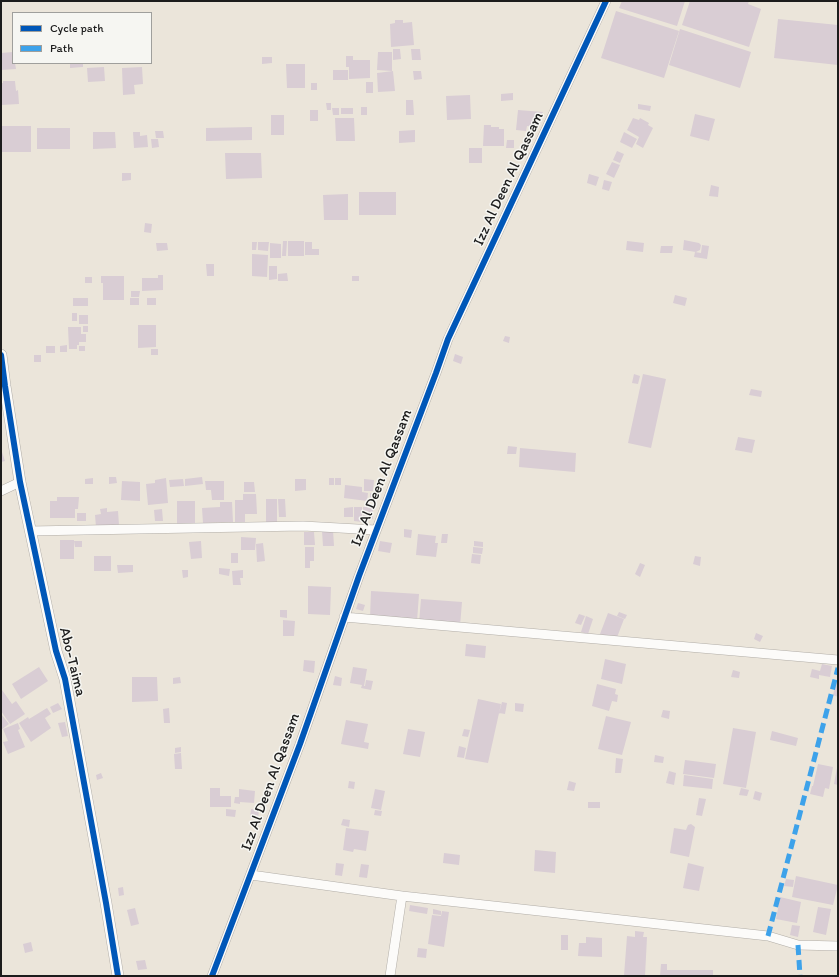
<!DOCTYPE html>
<html>
<head>
<meta charset="utf-8">
<style>
	body { margin:0 }
	#map { position:relative; width:839px; height:977px; overflow:hidden; background:#ebe5da; font-family:Itim,sans-serif }
	canvas { display:block }
	.frame { position:absolute; inset:0; border:2px solid #1c1c1c; pointer-events:none }
	.legend { position:absolute; left:12px; top:12px; width:140px; height:52px; box-sizing:border-box; background:#f6f6f2; border:1px solid #9f9f9c; margin:0; padding:5px 7px; list-style:none; font-size:12px; color:#1c1c1c }
	.legend li { display:flex; align-items:center; gap:8px; height:20px }
	.legend b { width:20px; border:1px solid #9f9f9c }
</style>
</head>
<body>
<div id="map">
<canvas width="839" height="977"></canvas>
<div class="frame"></div>
<ul class="legend">
<li><b style="height:5px;background:#0057b8"></b>Cycle path</li>
<li><b style="height:5px;background:#3da2ea"></b>Path</li>
</ul>
</div>
<script>
const context = document.querySelector('canvas').getContext('2d');
context.lineJoin = 'round';
function paint(path, color) {
  context.fillStyle = color;
  context.fill(path, 'evenodd');
}
function shape(rows) {
  const path = new Path2D();
  for (const r of rows) {
    path.moveTo(r[0], r[1]);
    for (let i = 2; i < r.length; i += 2) path.lineTo(r[i], r[i + 1]);
  }
  return path;
}
function strokePath(path, color, width, dash) {
  context.strokeStyle = color;
  context.lineWidth = width;
  context.lineCap = dash ? 'butt' : 'round';
  context.setLineDash(dash || []);
  context.stroke(path);
}
function write(font, color, halo, rows, align = 'center') {
  context.font = font + ' Itim,sans-serif';
  context.lineWidth = 3;
  context.setLineDash([]);
  context.textBaseline = 'middle';
  context.strokeStyle = halo;
  context.fillStyle = color;
  for (const [text, x, y, turn = 0] of rows) {
    context.save();
    context.translate(x, y);
    context.rotate((+turn || 0) * Math.PI / 180);
    context.textAlign = isNaN(turn) ? turn : align;
    if (halo) context.strokeText(text, 0, 0);
    context.fillText(text, 0, 0);
    context.restore();
  }
}
paint(shape([
	[622,1,685,1,677,26,619,8],
	[690,1,749,1,748,4,761,9,749,47,682,25],
	[616,11,679,31,664,78,601,58],
	[778,19,838,25,838,65,774,58],
	[395,20,403,20,403,23,412,22,414,45,391,47,390,24,395,23],
	[680,29,751,52,740,88,669,65],
	[393,49,400,49,401,59,393,60],
	[411,49,420,49,421,60,412,60],
	[13,52,13,63,15,63,16,69,1,70,1,53],
	[378,52,392,52,392,71,377,70],
	[346,56,353,56,353,60,370,60,370,78,349,79,349,67,346,67],
	[262,57,272,57,272,63,262,64],
	[70,63,83,63,83,67,70,68],
	[286,64,305,64,305,88,287,88],
	[104,67,105,81,88,82,87,68],
	[142,67,143,84,134,85,135,94,123,95,122,68],
	[333,70,348,70,348,80,333,80],
	[393,71,395,91,378,92,377,73],
	[413,71,421,71,422,79,414,80],
	[3,81,15,81,16,91,18,90,19,104,1,105,1,83,3,83],
	[366,82,373,82,373,93,366,93],
	[311,83,317,83,317,90,311,90],
	[513,93,513,100,501,101,501,94],
	[470,95,471,119,447,120,446,96],
	[406,100,413,100,414,115,406,115],
	[326,103,331,103,331,110,327,110],
	[638,104,651,106,650,111,638,109],
	[361,107,367,107,367,115,361,115],
	[332,108,339,108,339,115,333,115],
	[341,108,353,108,353,114,341,114],
	[310,110,318,110,318,121,310,121],
	[518,110,543,112,535,127,527,126,526,131,516,130],
	[695,114,715,119,709,141,690,136],
	[271,115,284,115,284,135,271,135],
	[335,118,354,118,355,141,336,141],
	[633,118,639,120,640,118,649,123,648,125,653,128,643,148,636,144,639,137,627,130],
	[484,125,491,125,491,127,499,127,499,129,504,129,504,146,483,146],
	[1,126,31,126,31,152,1,152],
	[252,127,252,140,206,141,206,128],
	[37,128,70,128,70,149,37,149],
	[415,130,415,142,399,143,399,131],
	[155,131,163,131,164,138,156,138],
	[93,132,115,132,116,148,93,149],
	[133,132,140,132,140,136,147,135,148,147,134,148],
	[624,132,637,139,632,148,620,142],
	[151,139,158,139,159,147,152,148],
	[507,140,514,140,514,148,506,148],
	[469,148,482,148,482,163,469,163],
	[617,151,624,154,620,163,613,160],
	[225,153,261,153,262,178,226,179],
	[612,162,620,165,614,178,606,174],
	[122,173,131,173,131,180,122,181],
	[589,174,599,177,596,186,587,183],
	[604,180,612,182,609,191,602,189],
	[711,185,719,187,718,197,709,196],
	[359,192,396,192,396,215,359,215],
	[348,194,348,220,324,220,323,195],
	[145,223,152,224,151,233,144,232],
	[684,240,699,243,701,245,700,250,696,252,683,250],
	[283,241,287,241,286,256,282,256],
	[288,241,304,241,304,256,288,256],
	[627,241,644,243,643,252,626,250],
	[252,242,257,242,256,250,252,250],
	[258,242,269,242,268,251,258,250],
	[305,242,312,242,312,249,319,249,319,255,305,255],
	[156,243,167,243,168,250,157,251],
	[270,243,281,244,281,258,270,258],
	[702,245,709,246,707,259,694,257,695,252,701,253],
	[661,246,673,246,672,253,660,253],
	[252,254,268,255,267,277,252,276],
	[206,264,214,264,214,276,207,276],
	[269,266,277,266,277,279,269,280],
	[287,273,288,281,278,281,278,274],
	[158,275,163,275,163,290,142,291,142,278,158,278],
	[101,276,124,276,124,300,103,300,103,283,101,283],
	[352,276,359,276,359,281,352,281],
	[85,277,92,277,92,283,85,283],
	[131,291,140,291,139,297,131,297],
	[675,295,687,298,685,306,673,303],
	[73,298,88,298,88,306,73,306],
	[130,298,139,298,139,305,130,305],
	[147,298,156,298,156,305,147,305],
	[72,313,77,313,77,321,72,321],
	[79,315,88,315,88,324,79,324],
	[138,325,156,325,156,347,138,348],
	[83,326,88,326,88,332,83,332],
	[68,327,81,327,81,334,86,334,86,342,79,342,79,345,77,345,77,349,69,349],
	[505,336,510,337,509,343,503,341],
	[67,345,67,352,60,352,60,346],
	[46,346,55,346,55,353,46,353],
	[79,346,85,346,85,351,79,351],
	[151,349,158,349,158,355,151,355],
	[455,354,463,357,461,364,453,361],
	[34,355,41,355,41,362,34,362],
	[634,374,640,376,638,384,632,383],
	[643,374,666,379,651,448,628,443],
	[751,389,762,391,761,397,749,395],
	[738,437,755,440,752,453,735,450],
	[508,446,517,447,516,454,507,454],
	[520,448,576,453,575,472,519,467],
	[1,449,5,461,1,462],
	[109,477,116,477,117,483,109,484],
	[202,477,203,484,185,486,185,479],
	[93,478,93,484,85,484,85,479],
	[166,478,168,503,148,505,146,484,155,483,155,480],
	[329,478,334,478,334,485,329,485],
	[335,478,341,478,341,485,335,485],
	[183,479,184,486,170,487,169,480],
	[295,479,306,479,306,490,295,491],
	[364,479,374,480,373,491,364,491],
	[122,481,140,482,140,501,121,500],
	[205,481,224,481,224,500,212,500,211,490,206,490],
	[244,482,254,482,255,492,244,492],
	[376,482,382,483,381,490,375,489],
	[345,485,362,487,362,492,368,493,367,501,344,498],
	[370,493,376,494,375,499,370,499],
	[243,494,256,494,257,514,245,514,245,522,235,522,235,500,243,500],
	[57,497,79,497,78,509,75,509,75,518,50,518,50,501,57,501],
	[266,499,277,499,277,522,266,522],
	[278,499,285,499,286,517,279,517],
	[177,501,195,501,195,526,177,526],
	[220,502,232,502,233,522,203,523,202,508,220,507],
	[353,507,353,517,344,517,344,508],
	[354,507,362,507,362,522,354,521],
	[363,507,373,507,373,519,363,519],
	[107,508,107,512,118,511,119,525,96,527,95,515,101,514,100,509],
	[162,509,163,521,155,521,154,510],
	[77,513,86,513,86,521,77,521],
	[404,529,412,530,411,538,404,537],
	[333,530,334,546,323,546,322,531],
	[304,532,314,532,315,545,304,545],
	[418,534,436,536,435,543,438,543,436,557,416,555],
	[442,534,448,534,447,543,441,543],
	[241,537,256,538,255,550,241,550],
	[60,540,74,540,74,559,60,559],
	[74,541,82,541,82,547,75,547],
	[201,541,202,558,191,559,189,542],
	[380,541,392,543,390,553,378,551],
	[474,541,483,542,483,547,474,546],
	[263,543,265,561,257,562,256,544],
	[305,547,314,547,314,561,310,561,310,568,305,568],
	[473,547,483,548,482,554,473,553],
	[231,553,238,553,238,563,231,563],
	[472,554,481,555,480,564,471,563],
	[94,556,111,556,111,571,94,571],
	[695,556,701,557,700,566,693,564],
	[640,563,645,565,640,577,635,574],
	[117,565,133,565,133,572,118,573],
	[219,568,230,569,229,576,219,574],
	[182,570,188,570,188,577,183,578],
	[243,570,243,578,240,578,241,585,233,585,232,571],
	[308,586,331,587,330,615,308,614],
	[371,591,419,594,417,621,370,618],
	[421,599,462,602,460,626,419,623],
	[358,603,365,605,363,611,356,609],
	[280,610,287,610,287,618,280,617],
	[619,612,627,615,625,619,617,616],
	[608,613,624,619,616,640,600,634],
	[579,614,585,616,581,625,575,623],
	[586,616,593,619,588,634,581,632],
	[283,620,295,621,294,636,283,636],
	[756,633,763,636,760,642,754,639],
	[466,644,486,646,485,658,465,656],
	[605,659,626,664,622,684,601,679],
	[304,660,315,661,314,673,303,671],
	[822,664,832,666,830,677,819,675,819,679,810,677,812,669,820,671],
	[39,667,48,681,21,699,12,684],
	[353,667,367,669,364,686,365,686,366,680,373,681,371,690,361,688,362,685,350,683],
	[733,670,740,672,739,678,731,677],
	[335,676,342,678,341,686,333,685],
	[132,677,157,677,158,701,132,702],
	[180,677,181,683,173,684,173,678],
	[837,679,838,679,838,697,833,695],
	[597,684,616,689,615,694,618,695,617,702,612,701,609,711,592,706],
	[2,690,12,704,16,701,25,714,10,724,1,711,1,691],
	[478,699,501,704,488,763,465,759],
	[502,702,507,703,505,714,499,713],
	[58,703,62,709,53,713,50,707],
	[515,703,524,704,523,712,515,711],
	[47,708,51,714,45,718,51,728,31,742,19,723,28,717,29,719],
	[169,708,170,723,164,723,163,709],
	[663,710,670,711,669,719,661,717],
	[1,714,9,724,1,730],
	[606,716,631,722,622,755,598,749],
	[346,720,368,724,364,742,369,743,368,749,341,744],
	[65,722,68,736,62,737,58,723],
	[18,723,20,729,18,730,25,747,8,754,3,742,8,741,3,729],
	[733,728,756,732,746,788,723,784],
	[408,729,425,732,420,757,403,754],
	[464,729,470,730,468,737,462,736],
	[772,731,798,738,796,746,770,740],
	[459,746,466,748,464,758,457,757],
	[181,747,181,752,175,753,175,748],
	[181,753,182,769,175,769,174,754],
	[655,755,664,757,663,763,654,762],
	[616,758,623,759,621,773,615,773],
	[685,760,716,764,714,778,683,774],
	[818,764,833,767,829,789,825,788,823,797,810,794,812,786,813,786],
	[837,768,838,768,838,785,834,784],
	[669,771,676,773,674,785,666,783],
	[101,773,103,778,97,780,96,775],
	[684,775,713,779,712,789,683,786],
	[349,781,355,782,354,789,348,788],
	[569,781,576,783,574,791,567,790],
	[210,788,220,788,220,796,231,796,231,807,210,807],
	[741,788,749,790,747,796,739,795],
	[239,789,255,791,254,803,240,802,240,804,234,803,235,797,239,797],
	[375,789,385,791,381,810,371,808],
	[755,791,762,793,760,801,753,799],
	[699,798,706,799,702,816,696,815],
	[588,802,600,802,600,808,588,808],
	[226,809,236,810,235,817,226,816],
	[251,809,259,810,258,819,250,818],
	[375,810,382,811,381,816,374,815],
	[343,819,350,820,349,827,341,825],
	[691,824,695,827,689,857,670,853,674,828,686,830,688,825],
	[346,828,369,831,366,851,354,849,353,852,343,850],
	[535,850,556,852,555,873,534,871],
	[444,853,460,855,459,865,443,863],
	[336,863,344,864,342,876,335,875],
	[688,863,704,867,699,891,683,888],
	[361,864,369,865,367,878,359,877],
	[796,876,838,885,833,905,792,897],
	[786,879,794,880,793,887,784,886],
	[123,887,124,895,119,896,118,888],
	[780,897,801,902,797,923,776,919],
	[410,905,428,908,427,914,409,911],
	[818,907,831,909,826,935,813,932],
	[135,908,139,924,131,926,127,910],
	[433,909,441,911,441,915,433,914],
	[442,911,449,912,444,947,428,944,432,915,441,916],
	[792,925,800,926,798,937,790,935],
	[635,931,644,932,643,937,647,937,645,976,624,976,627,936,635,937],
	[561,935,568,935,568,950,561,950],
	[586,937,602,938,602,957,578,956,579,943,586,943],
	[31,942,33,951,25,953,23,944],
	[418,948,427,949,426,958,417,957],
	[145,960,147,969,138,970,136,961],
	[661,964,667,964,667,970,713,970,713,976,660,976]
]), '#d9cdd4');
const minor = shape([
	[1,491,20,482],
	[30,531,303,526,376,530],
	[344,617,838,660],
	[251,875,402,896,768,936,798,945,838,946],
	[212,976,300,744,359,576,436,373,448,339,606,1],
	[390,976,402,896]
]);
const tertiary = shape([
	[1,355,5,386,20,482,56,651,65,679,106,903,118,976]
]);
strokePath(minor, '#b1ada7', 10);
strokePath(tertiary, '#b1ada7', 12);
strokePath(minor, '#fcfbf9', 9);
strokePath(tertiary, '#fcfbf9', 11);
strokePath(shape([
	[768,936,838,668],
	[798,945,800,976]
]), '#3da2ea', 5, [10, 5]);
strokePath(shape([
	[1,355,5,386,20,482,56,651,65,679,106,903,118,976],
	[212,976,300,744,359,576,436,373,448,339,606,1]
]), '#0057b8', 6);
write('15px', '#1c1c1c', '#f6f6f2', [
	["Izz Al Deen Al Qassam",509,179,-65],
	["Izz Al Deen Al Qassam",382,478,-69],
	["Abo-Taima",72,662,76],
	["Izz Al Deen Al Qassam",271,782,-70]
]);
</script>
</body>
</html>
